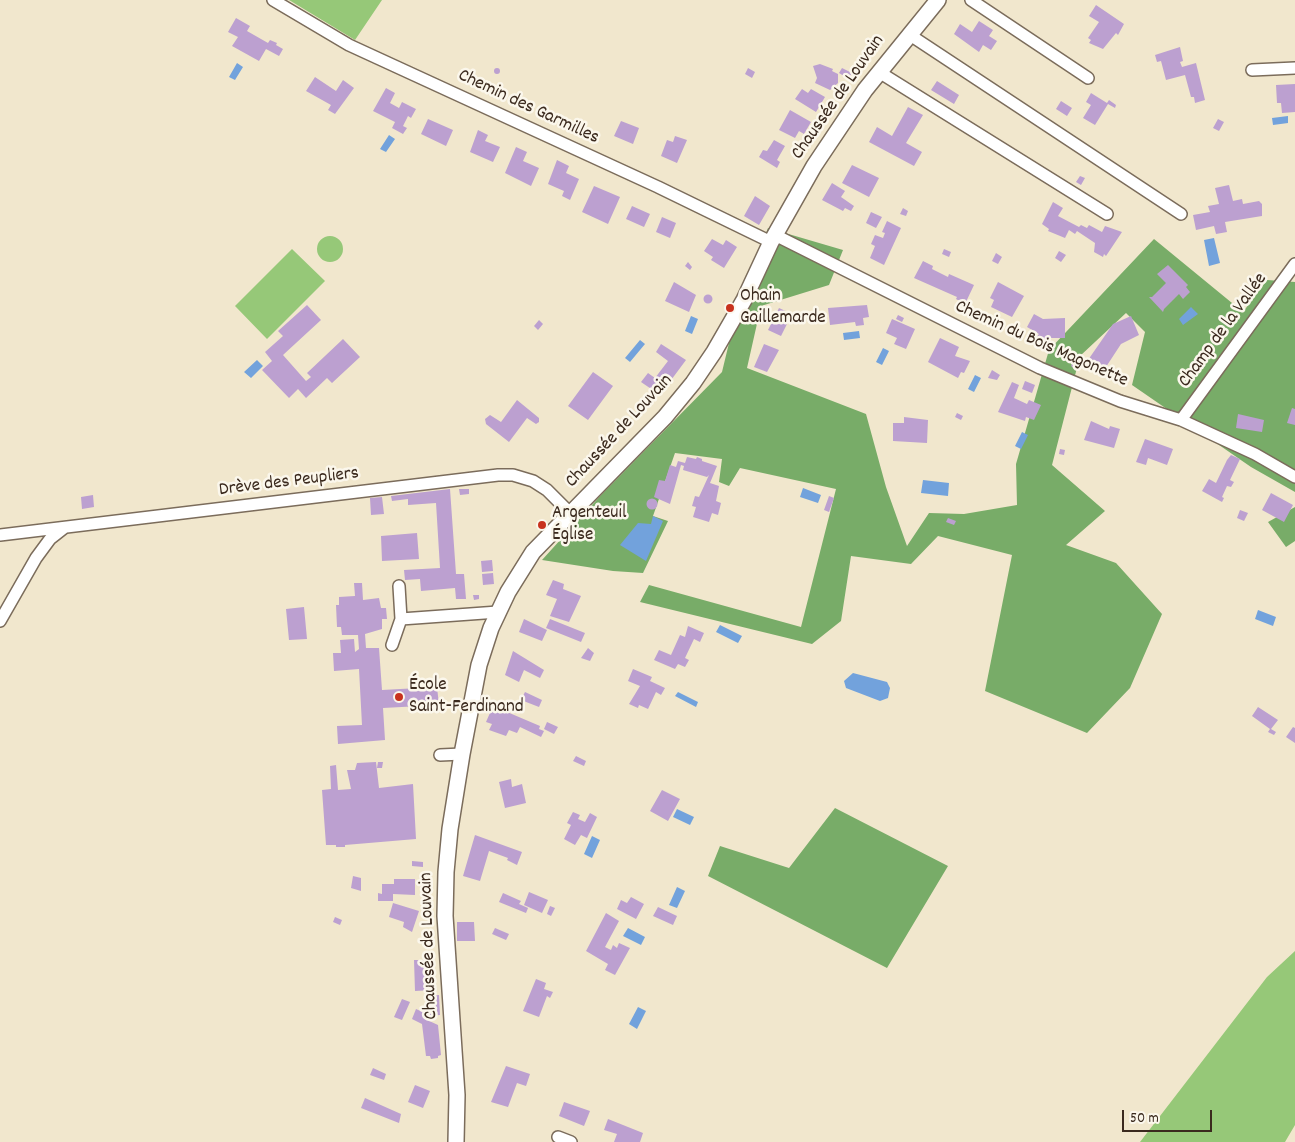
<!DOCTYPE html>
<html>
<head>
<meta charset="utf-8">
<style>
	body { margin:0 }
	#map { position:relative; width:1295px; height:1142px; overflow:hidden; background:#f1e7cd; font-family:Dekko,sans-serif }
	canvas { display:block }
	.scale { position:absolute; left:1122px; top:1110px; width:90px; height:22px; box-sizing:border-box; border:2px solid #3b2a1e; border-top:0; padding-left:6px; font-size:15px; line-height:18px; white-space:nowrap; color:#3b2a1e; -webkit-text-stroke:4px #fbf7ec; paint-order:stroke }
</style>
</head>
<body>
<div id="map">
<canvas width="1295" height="1142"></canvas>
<div class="scale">50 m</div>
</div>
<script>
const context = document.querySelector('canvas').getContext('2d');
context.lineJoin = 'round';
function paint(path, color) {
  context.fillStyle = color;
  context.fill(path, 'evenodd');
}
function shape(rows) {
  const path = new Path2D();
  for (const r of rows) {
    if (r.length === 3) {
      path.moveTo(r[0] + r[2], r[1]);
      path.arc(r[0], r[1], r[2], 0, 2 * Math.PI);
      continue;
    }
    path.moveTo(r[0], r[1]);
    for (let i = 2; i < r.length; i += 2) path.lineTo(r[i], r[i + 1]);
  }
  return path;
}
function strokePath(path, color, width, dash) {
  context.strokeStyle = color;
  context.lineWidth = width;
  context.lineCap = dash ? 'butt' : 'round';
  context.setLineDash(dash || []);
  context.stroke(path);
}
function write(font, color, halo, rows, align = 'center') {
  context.font = font + ' Dekko,sans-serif';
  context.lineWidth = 5;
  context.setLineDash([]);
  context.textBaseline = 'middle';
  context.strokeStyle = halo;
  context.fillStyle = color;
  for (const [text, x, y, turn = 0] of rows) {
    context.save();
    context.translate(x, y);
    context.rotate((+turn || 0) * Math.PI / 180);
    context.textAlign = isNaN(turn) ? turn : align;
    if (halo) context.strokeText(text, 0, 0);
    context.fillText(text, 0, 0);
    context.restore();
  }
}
paint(shape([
	[289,0,382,0,355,40],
	[330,249,13],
	[292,249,325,281,267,339,235,306],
	[1295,951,1295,1125,1285,1142,1140,1142,1267,977]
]), '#96c878');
paint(shape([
	[768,228,843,250,829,285,761,306,747,368,866,414,886,487,907,546,929,513,964,514,1017,505,1016,464,1049,350,1154,239,1243,312,1267,280,1295,282,1295,492,1251,467,1132,385,1145,332,1126,313,1080,356,1052,465,1105,511,1066,545,1116,563,1162,614,1130,688,1087,733,985,691,1012,555,938,536,911,564,851,556,841,621,812,644,640,602,649,585,801,627,836,489,740,468,729,486,719,482,722,459,675,453,653,516,668,521,643,573,613,571,542,560,602,494,722,372,736,314],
	[1295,507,1295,541,1286,547,1268,522],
	[835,808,948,866,887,968,708,876,720,846,789,868]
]), '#78ac68');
paint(shape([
	[237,63,243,67,235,80,229,77],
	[1288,116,1288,123,1273,125,1272,118],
	[389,135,395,139,386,152,380,149],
	[1214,238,1220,263,1209,266,1204,240],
	[1191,307,1198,314,1183,325,1179,319],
	[691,316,698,319,692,334,685,331],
	[859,331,860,338,844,340,843,333],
	[640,340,645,344,630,362,625,358],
	[883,348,889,351,882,365,876,362],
	[257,360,263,366,251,378,244,372],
	[975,375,981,378,974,392,968,389],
	[1022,432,1028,435,1021,449,1015,446],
	[923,480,949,483,948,496,921,493],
	[803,488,821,495,818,503,800,497],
	[653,516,663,521,646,561,620,545,638,523,651,524],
	[1258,610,1276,617,1273,626,1255,619],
	[720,625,742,636,738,643,716,632],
	[853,673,887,682,890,688,888,698,880,701,846,688,844,681],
	[678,692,698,702,696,707,675,696],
	[677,809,694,817,690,825,673,817],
	[592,836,600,840,592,858,584,854],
	[677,887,685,891,677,908,669,905],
	[628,928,645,937,641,945,623,936],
	[638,1007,646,1011,637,1029,629,1024]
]), '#72a2dc');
paint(shape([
	[1096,5,1124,24,1118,35,1116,33,1103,49,1089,43,1091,40,1088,38,1099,22,1089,16],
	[236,18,250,26,247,31,268,43,270,40,277,43,276,45,283,49,279,56,266,49,259,61,232,46,238,37,228,32],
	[979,21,993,30,989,36,997,41,991,50,983,45,979,52,954,34,960,24,972,32],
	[1180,47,1183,61,1180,62,1182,67,1196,63,1205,100,1195,103,1194,97,1191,97,1185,75,1166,80,1161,61,1157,62,1155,55],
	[820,64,833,69,832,71,838,74,838,83,830,90,815,83,817,78,813,66],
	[748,68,755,72,752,78,745,74],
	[842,68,852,73,849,79,839,73],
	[497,71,3],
	[315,77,336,91,343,80,354,88,335,114,328,110,331,105,306,91],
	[937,81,959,95,954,104,931,90],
	[1295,84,1295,112,1282,113,1281,103,1277,103,1276,85],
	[386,88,395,93,390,103,399,108,402,102,416,109,411,118,408,116,403,126,407,128,403,134,392,128,395,122,373,111],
	[802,89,808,93,811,89,825,97,816,112,795,99],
	[1091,93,1107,103,1109,100,1116,105,1115,108,1108,104,1095,125,1083,118,1091,105,1086,102],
	[1061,101,1072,108,1067,116,1056,109],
	[908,107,923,115,906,143,922,152,914,166,869,142,877,127,892,136],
	[790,110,811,122,804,134,799,131,795,138,779,130],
	[428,119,453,130,446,146,421,134],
	[1218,119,1224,122,1219,131,1213,128],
	[621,121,639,128,633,144,614,136],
	[478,130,488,135,485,141,500,147,493,162,470,152],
	[675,136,687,140,677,163,661,156,667,140,673,142],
	[774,140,785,146,777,160,780,162,777,168,759,157,763,150,767,151],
	[516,147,527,152,523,161,539,168,531,186,505,173],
	[557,160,569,166,566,173,579,179,570,200,562,196,564,191,548,184],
	[852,165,879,178,869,197,842,183],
	[1080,176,1085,178,1081,185,1076,182],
	[832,183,845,191,841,197,854,206,851,211,845,208,843,211,822,200],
	[1229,185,1233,201,1242,199,1243,204,1259,201,1262,204,1262,216,1225,222,1227,232,1216,234,1214,226,1196,230,1193,215,1210,212,1208,206,1219,204,1215,188],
	[594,186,620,197,608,224,582,212],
	[755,196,770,206,759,225,744,216],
	[1053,202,1063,208,1058,216,1079,227,1081,225,1087,228,1089,225,1102,232,1105,226,1122,232,1106,256,1104,254,1103,257,1094,252,1095,243,1077,231,1075,234,1069,230,1065,238,1048,231,1049,229,1042,224],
	[632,206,650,214,644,227,626,219],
	[903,208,908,211,906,216,900,214],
	[871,212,882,217,876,228,866,223],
	[662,217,676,223,670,238,656,232],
	[887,221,901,228,884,265,870,258,875,246,871,244,875,235,883,238,885,233,882,232],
	[712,239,723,245,726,240,737,247,724,268,711,260,713,257,704,251],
	[944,249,951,252,949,257,942,254],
	[1059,251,1066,255,1061,262,1055,258],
	[996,253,1002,257,998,264,992,261],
	[923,261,933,266,932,269,948,277,949,274,974,285,965,304,956,299,957,297,914,278],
	[688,262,692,267,690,270,685,266],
	[1168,265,1188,285,1186,287,1190,292,1183,299,1179,294,1164,309,1163,312,1149,297,1152,297,1166,283,1157,274],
	[674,282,696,295,689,312,665,301],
	[998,282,1024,296,1012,317,991,307,994,300,990,298],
	[708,299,4.5],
	[307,305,321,320,283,355,306,381,311,377,307,373,343,339,360,357,332,383,327,378,306,398,298,389,289,398,262,370,272,361,265,352,283,336,278,331],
	[867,305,869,317,863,318,864,325,856,326,855,322,830,325,828,308],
	[779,308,792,314,781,336,768,330],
	[1034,314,1043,319,1065,318,1065,338,1047,338,1042,343,1036,337,1039,334,1027,327],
	[898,315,904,318,902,322,896,319],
	[1131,316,1139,335,1121,344,1104,370,1088,360,1113,324],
	[892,319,915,329,906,349,894,344,897,338,886,333],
	[539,320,543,324,538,330,534,326],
	[940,338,959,347,955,356,970,361,964,373,961,372,958,378,928,362],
	[661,344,686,360,660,395,641,382,648,373,655,378,668,361,656,352],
	[764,344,779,350,767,372,754,367],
	[1073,362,1078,365,1075,369,1071,366],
	[992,370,1000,375,997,380,988,378],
	[593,372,613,386,588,420,568,406],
	[1025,381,1035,385,1032,393,1022,389],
	[1012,382,1019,385,1014,398,1027,404,1029,400,1041,405,1034,420,1026,417,1025,421,998,412],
	[517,400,539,418,539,422,536,424,527,418,509,442,486,424,485,419,490,415,501,422],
	[1292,408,1295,409,1295,425,1287,423],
	[957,413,963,416,961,420,955,417],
	[1238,414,1264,420,1262,432,1236,428],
	[904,417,928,420,927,443,893,441,893,423,904,423],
	[1091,421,1109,429,1110,426,1120,429,1114,448,1084,440],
	[1145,439,1173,449,1167,465,1148,458,1146,465,1136,462],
	[1060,449,1065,450,1064,455,1059,454],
	[1231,455,1240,459,1230,480,1234,482,1231,487,1227,486,1222,497,1224,498,1222,502,1202,491,1209,479,1216,483,1227,460],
	[687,457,696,459,697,457,702,459,702,461,717,466,710,483,719,486,716,501,721,503,718,515,712,513,709,522,693,517,696,507,692,506,695,496,699,497,709,475,707,477,683,470,684,466,681,465,670,504,654,497,659,480,665,481,670,465,676,467,678,461,685,463],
	[450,489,456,574,464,574,466,599,456,599,455,588,421,591,420,579,405,580,404,570,440,568,436,503,408,505,408,499,392,501,391,496],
	[459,489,469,489,469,494,460,495],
	[1271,493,1293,505,1284,522,1262,510],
	[93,495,94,507,82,509,81,497],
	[829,496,834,498,829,512,824,510],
	[382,497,384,514,371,515,370,498],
	[652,504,5.5],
	[1240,510,1248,513,1244,521,1237,518],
	[948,518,956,521,954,525,946,522],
	[417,533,419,559,382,561,381,536],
	[492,560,493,571,482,572,481,561],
	[493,573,494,584,483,585,482,574],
	[553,580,564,584,563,589,581,596,569,622,550,616,557,599,546,595],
	[354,583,362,583,363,600,379,598,381,608,386,608,387,619,382,619,382,629,365,634,366,648,379,648,382,690,437,687,439,705,383,708,385,740,338,744,337,726,362,725,359,669,334,671,333,653,341,653,340,640,354,639,355,652,359,649,358,635,342,635,341,627,337,627,336,605,339,605,339,597,355,596],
	[473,595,479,595,479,599,474,600],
	[304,607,307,639,289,640,286,609],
	[524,619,547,630,542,641,519,632],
	[550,619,585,633,581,642,546,628],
	[688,626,704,633,700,642,694,639,685,658,689,660,685,667,678,664,675,669,654,660,659,650,671,655,680,635,685,637],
	[588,648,594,653,590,661,581,658],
	[513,651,544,670,540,678,524,670,519,682,505,675],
	[633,669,652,677,650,681,665,688,661,695,656,692,648,709,639,705,638,708,629,704,640,686,628,681],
	[525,692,542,700,539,707,521,700],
	[493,706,540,726,539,729,544,731,541,737,520,727,517,733,509,730,506,736,489,730,492,724,486,722],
	[1258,707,1278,720,1271,729,1276,732,1274,735,1268,732,1270,729,1252,716],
	[547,722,558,727,554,734,544,729],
	[1293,727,1295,728,1295,743,1286,737],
	[576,756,586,761,584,766,573,761],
	[376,762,379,788,413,784,416,839,345,845,345,847,336,847,336,845,326,845,322,790,331,789,330,766,336,765,338,790,351,789,347,770,355,770,357,763],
	[378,762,383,762,382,768,377,768],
	[511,779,512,787,522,784,526,803,505,808,499,782],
	[662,790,680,799,668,821,650,811],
	[573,812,580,815,578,819,585,822,590,813,597,817,587,838,581,835,575,845,564,839,571,825,567,823],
	[475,835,522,852,517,865,507,860,508,858,489,851,480,881,463,876],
	[412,861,423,862,423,867,412,866],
	[353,876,361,878,361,891,351,888],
	[394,879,415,879,415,895,393,894,393,901,378,901,378,893,382,894,382,884,394,884],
	[529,892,548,900,542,913,524,905],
	[503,893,521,901,519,904,528,908,526,913,499,902],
	[631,897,644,904,636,919,617,909,621,900,627,903],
	[393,903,419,911,412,932,403,927,404,922,389,917],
	[550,906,555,908,551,916,547,914],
	[658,907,677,916,673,925,653,916],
	[606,913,619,921,605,947,611,950,613,945,617,948,619,943,630,948,615,975,605,970,608,964,586,951],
	[335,917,342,920,340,925,333,922],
	[457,922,474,922,475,941,457,941],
	[495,928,509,934,506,940,492,934],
	[414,960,432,960,433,990,415,991],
	[536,979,546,983,544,989,553,992,550,998,547,996,539,1017,523,1011],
	[439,995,440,1015,428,1016,427,996],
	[402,999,410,1002,402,1020,394,1017],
	[416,1009,425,1013,425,1019,438,1025,441,1055,438,1056,438,1058,431,1059,430,1056,426,1056,422,1024,412,1019],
	[506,1066,530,1074,526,1086,517,1083,508,1107,491,1102],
	[373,1068,386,1074,384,1080,370,1075],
	[415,1085,430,1091,423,1108,408,1102],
	[365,1098,401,1114,399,1123,361,1108],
	[564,1102,590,1111,584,1126,559,1116],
	[608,1119,643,1133,640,1142,614,1142,617,1134,604,1130]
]), '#bca0d0');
const minor = shape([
	[273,0,349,45,658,187,771,242],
	[971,0,1088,78],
	[910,35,1181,214],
	[1252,70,1295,68],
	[879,72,1107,214],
	[775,235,1040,368,1120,401,1181,420,1255,454,1295,477],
	[1181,420,1295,264],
	[0,535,498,475,513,475,533,481,547,490,570,513],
	[399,586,401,619,498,612],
	[0,621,36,558,50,539,64,528],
	[392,645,401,619],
	[440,755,462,754],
	[558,1137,571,1142]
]);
const major = shape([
	[456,1142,457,1095,445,916,446,872,450,829,462,754,479,665,491,628,508,592,533,552,665,417,693,383,714,352,744,300,771,242,814,166,865,90,938,0]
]);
strokePath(minor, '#7b6c5b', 14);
strokePath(major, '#7b6c5b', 18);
strokePath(minor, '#fff', 11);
strokePath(major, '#fff', 15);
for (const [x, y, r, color] of [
	[730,308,5,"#c8321e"],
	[542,525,5,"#c8321e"],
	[399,697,5,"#c8321e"]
]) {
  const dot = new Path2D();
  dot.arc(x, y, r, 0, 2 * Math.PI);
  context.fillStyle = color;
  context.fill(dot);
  strokePath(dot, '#fbf7ec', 2);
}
write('19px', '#3b2a1e', '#fbf7ec', [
	["Chaussée de Louvain",839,98,-55],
	["Chemin des Garmilles",528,108,25],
	["Champ de la Vallée",1224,331,-54],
	["Chemin du Bois Magonette",1041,345,24],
	["Chaussée de Louvain",620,432,-47],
	["Drève des Peupliers",289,483,-7],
	["Chaussée de Louvain",430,946,-92]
]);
write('19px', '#3b2a1e', '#fbf7ec', [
	["Ohain",740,297],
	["Gaillemarde",740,319],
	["Argenteuil",552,514],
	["Église",552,536],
	["École",409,686],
	["Saint-Ferdinand",409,708]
], 'left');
</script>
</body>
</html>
